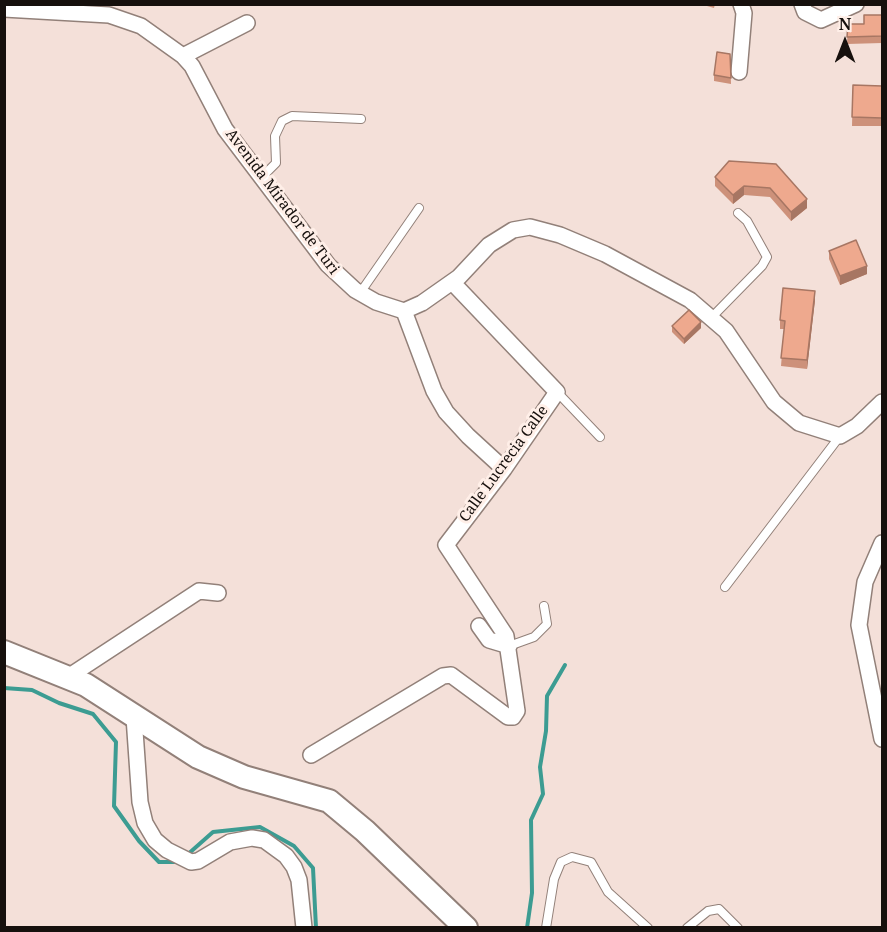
<!DOCTYPE html>
<html>
<head>
<meta charset="utf-8">
<style>
	body { margin:0 }
	#map { position:relative; width:887px; height:932px; overflow:hidden; background:#f4e0d9; font-family:"Noto Serif",serif }
	canvas { display:block }
	.frame { position:absolute; inset:0; border:6px solid #16100d; pointer-events:none }
	.north { position:absolute; left:815px; top:12px; width:60px; height:60px; -webkit-text-stroke:4px #ffefe8; paint-order:stroke; rotate:0deg; font-size:16px; font-weight:700; line-height:24px; text-align:center; color:#16100d }
	.north::after { content:''; display:block; margin:auto; width:21px; height:27px; background:#16100d; clip-path:polygon(50% 0,100% 100%,50% 72%,0 100%) }
</style>
</head>
<body>
<div id="map">
<canvas width="887" height="932"></canvas>
<div class="frame"></div>
<div class="north">N</div>
</div>
<script>
const context = document.querySelector('canvas').getContext('2d');
context.lineJoin = 'round';
function shape(rows) {
  const path = new Path2D();
  for (const r of rows) {
    path.moveTo(r[0], r[1]);
    for (let i = 2; i < r.length; i += 2) path.lineTo(r[i], r[i + 1]);
  }
  return path;
}
function strokePath(path, color, width, dash) {
  context.strokeStyle = color;
  context.lineWidth = width;
  context.lineCap = dash ? 'butt' : 'round';
  context.setLineDash(dash || []);
  context.stroke(path);
}
function paint(path, color) {
  context.fillStyle = color;
  context.fill(path, 'evenodd');
}
function write(font, color, halo, rows, align = 'center') {
  context.font = font + ' "Noto Serif",serif';
  context.lineWidth = 6;
  context.setLineDash([]);
  context.textBaseline = 'middle';
  context.strokeStyle = halo;
  context.fillStyle = color;
  for (const [text, x, y, turn = 0] of rows) {
    context.save();
    context.translate(x, y);
    context.rotate((+turn || 0) * Math.PI / 180);
    context.textAlign = isNaN(turn) ? turn : align;
    if (halo) context.strokeText(text, 0, 0);
    context.fillText(text, 0, 0);
    context.restore();
  }
}
strokePath(shape([
	[4,688,32,690,59,703,93,714,116,742,114,806,139,841,159,862,179,862],
	[187,855,213,832,260,827,294,846,313,868,316,928],
	[527,928,532,893,531,820,543,794,540,767,546,731,547,696,565,665]
]), '#3c9c92', 4);
const lane = shape([
	[263,176,276,163,275,136,282,121,292,116,361,119],
	[360,293,419,208],
	[712,317,762,266,767,257,747,221,738,213],
	[557,392,600,437],
	[725,587,840,436],
	[509,646,534,637,547,624,544,606],
	[546,928,554,879,561,862,572,857,591,862,608,892,648,928],
	[687,928,708,911,719,909,738,928]
]);
const street = shape([
	[802,4,805,12,821,20,856,4],
	[4,9,109,15,141,26,183,56,192,66,225,129,328,265,355,290,376,302,404,311,422,303,459,277,489,245,513,230,530,227,560,235,605,254,690,300,726,331,774,402,799,423,840,436,857,426,882,402],
	[183,56,247,23],
	[739,72,744,13,741,4],
	[404,311,434,391,446,412,468,436,504,469],
	[882,543,865,582,859,625,882,739],
	[479,626,489,640,509,646],
	[68,677,199,591,218,593],
	[134,717,140,802,145,823,155,840,167,850,191,862,198,861,230,842,252,838,264,840,286,856,294,867,299,880,304,928],
	[311,755,443,676,451,675,508,717,513,717,517,711,506,636,446,545,504,469,557,392,452,282]
]);
const secondary = shape([
	[4,652,86,685,198,757,244,777,329,801,365,831,466,928]
]);
strokePath(lane, '#928079', 10);
strokePath(street, '#928079', 18);
strokePath(secondary, '#928079', 26);
strokePath(lane, '#fff', 8);
strokePath(street, '#fff', 15);
strokePath(secondary, '#fff', 22);
paint(shape([
	[700,4,715,4,714,8],
	[882,15,882,43,847,44,848,24,864,24],
	[730,54,731,84,714,81,714,75],
	[853,85,882,86,882,126,852,126],
	[776,164,807,208,791,221,770,197,744,195,733,204,715,186,715,177],
	[829,251,867,274,840,285,829,259],
	[815,300,807,369,781,366,784,329,780,329,780,320],
	[672,326,701,328,684,344,672,332]
]), '#cd917a');
paint(shape([
	[744,186,744,195,733,204,733,195],
	[807,199,807,208,791,221,791,212],
	[867,266,867,274,840,285,840,276],
	[815,291,815,300,807,369,807,360],
	[701,322,701,328,684,344,684,339]
]), '#a77663');
const building = shape([
	[864,15,882,15,882,36,847,37,848,24,864,24,864,15],
	[717,52,730,54,731,78,714,75,717,52],
	[853,85,882,86,882,118,852,117,853,85],
	[729,161,776,164,807,199,791,212,770,188,744,186,733,195,715,177,729,161],
	[856,240,867,266,840,276,829,251,856,240],
	[783,288,815,291,807,360,781,358,785,321,780,320,783,288],
	[689,310,701,322,684,339,672,326,689,310]
]);
paint(building, '#eea98e');
strokePath(building, '#a77663', 1.5);
write('15px', '#16100d', '#ffefe8', [
	["Avenida Mirador de Turi",282,202,53],
	["Calle Lucrecia Calle",504,464,-54]
]);
</script>
</body>
</html>
